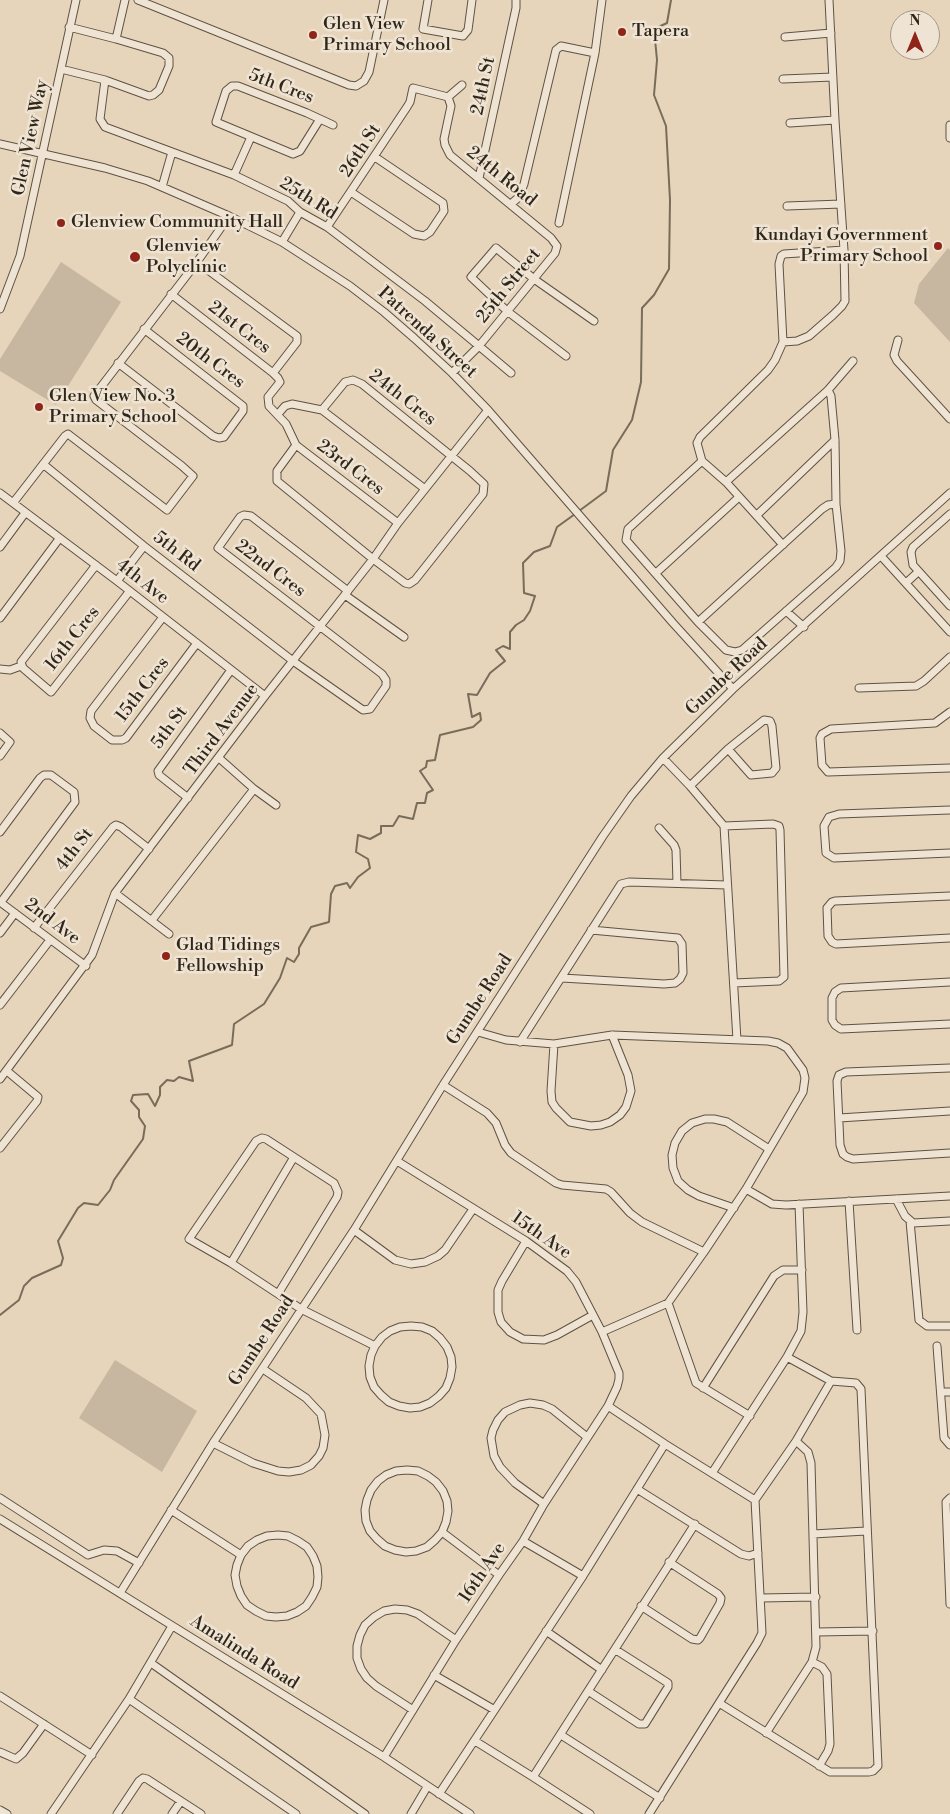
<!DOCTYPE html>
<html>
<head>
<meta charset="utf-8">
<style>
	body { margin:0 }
	#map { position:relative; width:950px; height:1814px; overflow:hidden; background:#e6d5bb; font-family:"Libre Bodoni",serif }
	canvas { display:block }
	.north { position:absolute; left:890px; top:10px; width:50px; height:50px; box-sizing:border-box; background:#efe4d3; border:1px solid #a39889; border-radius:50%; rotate:0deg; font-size:14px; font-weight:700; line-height:20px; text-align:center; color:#30271a }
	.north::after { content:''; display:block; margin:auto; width:18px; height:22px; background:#8f2418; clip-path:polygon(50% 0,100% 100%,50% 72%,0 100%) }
</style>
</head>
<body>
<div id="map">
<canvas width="950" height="1814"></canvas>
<div class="north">N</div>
</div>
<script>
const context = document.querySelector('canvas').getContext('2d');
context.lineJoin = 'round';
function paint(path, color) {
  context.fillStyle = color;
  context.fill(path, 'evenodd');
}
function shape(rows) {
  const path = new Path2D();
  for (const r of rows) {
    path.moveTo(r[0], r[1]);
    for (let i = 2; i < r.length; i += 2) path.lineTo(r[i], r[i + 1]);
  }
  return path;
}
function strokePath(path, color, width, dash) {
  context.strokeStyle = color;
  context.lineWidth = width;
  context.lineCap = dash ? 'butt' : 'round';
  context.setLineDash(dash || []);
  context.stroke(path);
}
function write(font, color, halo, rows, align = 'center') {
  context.font = font + ' "Libre Bodoni",serif';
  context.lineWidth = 5;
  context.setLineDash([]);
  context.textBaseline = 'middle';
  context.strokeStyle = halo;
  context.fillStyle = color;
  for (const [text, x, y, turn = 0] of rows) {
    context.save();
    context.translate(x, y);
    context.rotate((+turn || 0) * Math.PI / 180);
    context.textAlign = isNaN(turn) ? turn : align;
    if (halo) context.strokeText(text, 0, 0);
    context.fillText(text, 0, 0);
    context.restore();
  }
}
paint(shape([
	[948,248,950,250,950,342,914,303,919,284],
	[61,262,121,302,56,405,0,371,0,359],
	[115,1360,197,1411,162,1472,79,1418]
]), '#c7b7a0');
strokePath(shape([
	[579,511,606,491,613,450,632,420,641,382,642,308,654,295,669,269,670,200,666,126,654,95,657,60,654,29,667,23,671,0],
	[0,1315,19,1300,24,1286,32,1278,61,1265,63,1258,58,1241,78,1208,84,1203,98,1205,110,1190,114,1180,143,1139,145,1126,139,1117,139,1110,131,1101,133,1095,148,1094,155,1106,160,1095,160,1087,167,1080,174,1081,179,1077,193,1081,189,1061,232,1045,234,1024,264,1004,280,978,287,958,294,962,299,954,299,948,311,927,329,922,331,894,335,886,347,883,350,888,358,877,370,868,368,859,356,852,358,835,370,839,381,833,381,826,393,826,399,816,413,819,417,803,425,803,427,793,433,790,420,771,426,767,427,761,435,760,440,735,473,727,481,720,480,713,472,717,468,694,477,695,490,673,505,661,496,650,503,646,510,649,510,632,516,625,524,620,530,611,535,596,524,593,523,563,534,552,550,546,557,527,575,514]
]), '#786c5a', 2);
const minor = shape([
	[138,0,349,85,356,86,364,81,369,72,384,0],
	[428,0,423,29,463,36,468,30,472,0],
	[785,37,831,33],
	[116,39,125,0],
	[61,69,105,80,149,96,153,95,159,90,169,66,169,58,163,53,116,39,69,27],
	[783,79,833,77],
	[105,80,100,119,105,127,234,175,288,201,300,212,327,227,425,301,479,346,452,373],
	[448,97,451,106,444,139,445,145,450,155,551,238,557,246,555,253,479,346,511,373],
	[448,97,462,85],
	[320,119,300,151,293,154,216,122,226,91,232,86,238,86,307,113,333,125],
	[790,123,835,120],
	[950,125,950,138],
	[0,144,105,168,148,181,229,216,282,242,350,286,384,312,414,338,452,373,488,410,673,623,733,689],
	[234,175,251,137],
	[479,178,516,8,516,0],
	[162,187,172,152],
	[351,192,414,234,424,236,430,232,444,211,443,203,375,157],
	[511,204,519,197,524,184,556,50,561,46,595,53],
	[787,206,841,204],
	[559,223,595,53,602,0],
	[327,227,407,107,410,102,413,88,448,97],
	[282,242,300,212],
	[171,294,273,373,297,342,297,336,197,262],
	[0,309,20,256,76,0],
	[898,340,894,355,897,361,950,419],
	[783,342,797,341,809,336,833,315,842,306,845,301,844,250,835,120,829,0],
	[566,356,507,311,471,277,496,248,534,279,594,321],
	[118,363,213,436,219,438,224,437,243,411,243,406,144,329],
	[273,373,278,378,280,382,268,397,269,406,286,424,296,445],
	[278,414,285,406,292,404,322,410],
	[702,461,628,529,626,540,698,622,726,650,735,652,742,650,836,567,840,561,841,551,836,504,835,440,831,396,828,390],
	[43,464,144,546,293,661,363,710,370,709,386,686,386,680,382,674,218,548,240,517,244,515,251,516,348,591],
	[726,482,828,390,853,361],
	[0,493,117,581,265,696],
	[13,503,65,436,68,434,167,510,193,476,182,466,96,400,94,396,197,262,229,216],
	[950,514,913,547,911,552,913,565,950,606],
	[757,515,835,440],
	[398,523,296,445,277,471,277,481,373,559,405,583,409,584,415,580,483,494,484,484,470,471,362,384,353,380,345,382,322,410,425,489],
	[783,545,726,482,702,461,697,443,700,437,768,370,775,360,783,342,779,264,781,256,784,254,844,250],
	[0,547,25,513],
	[881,556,950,632],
	[96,565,21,662,23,668,51,692,129,592],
	[656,573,739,497],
	[117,581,144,546],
	[906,583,918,572],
	[345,595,404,637],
	[786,611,804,627],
	[163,617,91,711,90,718,94,726,112,740,122,740,126,738,197,643],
	[0,618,59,539],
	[698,622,822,509,828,505,836,504],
	[0,669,10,670,21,666],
	[859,688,916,686,924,681,950,657],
	[950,712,935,723,831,729,822,734,820,738,822,765,828,772,950,768],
	[0,733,10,742,0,756],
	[219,758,254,789,276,805],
	[663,758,690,786,724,826,737,1040],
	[690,786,728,749,764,720,770,721,772,726,776,768,772,773,751,775,728,749],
	[188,798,159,775,158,771,231,670],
	[950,810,839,814,829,817,824,826,826,853,834,858,950,853],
	[724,826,773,824,779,826,780,830,784,977,779,981,734,983],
	[659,828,674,845,676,850,677,883],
	[0,832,40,778,44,775,51,775,74,792,75,802,1,902],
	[115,893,169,934],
	[950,896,835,901,832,902,827,908,828,936,832,942,836,944,950,938],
	[0,902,86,966],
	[152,920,254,789],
	[34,928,113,827,116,825,121,827,149,849],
	[0,933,15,913],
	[562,978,664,984,675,983,680,979,683,973,682,944,678,938,591,930],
	[950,982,841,988,835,992,832,998,832,1020,835,1025,841,1029,950,1024],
	[0,1005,50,940],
	[478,1032,506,1040,554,1044,612,1035,768,1041,778,1043,787,1048,803,1070,805,1078,803,1092,746,1189,704,1252,668,1303,602,1332],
	[520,1042,621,884,629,882,727,885],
	[554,1044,551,1091,552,1102,556,1108,570,1122,591,1126,601,1125,610,1122,620,1115,626,1107,631,1091,628,1075,612,1035],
	[950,1068,846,1072,839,1075,837,1081,840,1145,843,1154,847,1157,853,1159,950,1153],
	[0,1079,92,955,115,893,265,696,373,559,398,523,488,410],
	[443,1085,487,1113,496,1123,505,1145,511,1153,556,1183,562,1185,606,1189,611,1192,630,1213,642,1222,704,1252],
	[839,1118,950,1111],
	[0,1148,37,1101,38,1097,7,1071],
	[746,1189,772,1204,786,1205,950,1196],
	[896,1199,905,1216,913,1223,950,1221],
	[849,1201,857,1330],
	[734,1208,699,1196,688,1190,678,1181,673,1168,672,1155,675,1143,682,1131,692,1123,705,1119,714,1119,727,1122,769,1149],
	[910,1221,919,1320,927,1326,950,1326],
	[354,1230,395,1260,411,1264,425,1262,438,1256,445,1250,473,1209],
	[526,1241,502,1281,498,1290,498,1312,501,1322,510,1332,523,1339,544,1340,557,1335,593,1315],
	[231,1263,294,1157],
	[278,1294,337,1197,338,1192,334,1183,266,1139,262,1138,256,1141,189,1239,231,1263,301,1309,375,1346,371,1355,369,1366,370,1377,374,1387,381,1395,389,1402,399,1406,410,1408,420,1407,430,1403,439,1396,446,1388,450,1378,452,1367,451,1357,447,1347,440,1338,432,1331,422,1327,411,1326,400,1327,390,1331,382,1337,375,1346],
	[668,1303,696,1383,750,1416],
	[937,1346,944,1438,950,1445],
	[787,1357,831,1381],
	[703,1388,774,1276,783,1270,802,1270],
	[941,1392,950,1392],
	[608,1406,665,1444,755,1500],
	[213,1443,253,1463,278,1471,289,1472,301,1470,311,1465,319,1456,323,1448,325,1435,321,1414,306,1398,263,1369],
	[712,1473,787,1357,801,1331,803,1312,799,1204],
	[637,1489,741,1554,749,1556,758,1553],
	[0,1498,88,1555,104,1550,117,1551,139,1563],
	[950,1498,946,1502,950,1604],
	[544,1504,515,1483,500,1467,494,1456,491,1438,493,1430,498,1420,505,1412,520,1405,530,1403,543,1405,552,1409,587,1437],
	[171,1510,241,1555,237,1565,235,1575,237,1586,241,1596,247,1605,256,1611,266,1616,276,1617,287,1616,297,1612,306,1606,312,1597,317,1587,318,1577,317,1566,313,1556,307,1547,298,1541,288,1536,278,1535,267,1536,257,1540,248,1546,241,1555],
	[0,1519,384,1757,470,1814],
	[442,1532,435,1540,427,1547,416,1551,406,1552,395,1550,385,1546,377,1539,370,1531,366,1521,365,1510,367,1500,371,1490,378,1481,386,1475,396,1471,407,1470,418,1471,428,1476,436,1482,443,1491,447,1501,448,1511,446,1522,442,1532,499,1575],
	[813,1534,866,1531],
	[523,1541,583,1576],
	[120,1593,213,1443,354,1230,443,1085,603,836,631,796,663,758,733,689,950,493],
	[761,1598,816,1597],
	[641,1606,692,1639,698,1640,700,1638,720,1603,721,1598,718,1594,669,1562],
	[546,1631,602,1670],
	[817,1632,873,1631],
	[812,1662,822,1667,827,1674,830,1744,828,1751,819,1766],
	[151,1663,365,1814],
	[434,1675,493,1709],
	[588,1691,639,1724,645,1724,668,1687,668,1683,616,1650],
	[0,1696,92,1755],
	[129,1699,296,1814],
	[413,1710,376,1686,367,1678,361,1669,357,1658,357,1646,360,1635,365,1625,374,1617,384,1611,395,1609,407,1610,418,1614,456,1640],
	[766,1733,812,1662,816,1647,811,1463,808,1452,796,1441],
	[561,1735,660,1798],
	[475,1741,533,1777,695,1524],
	[0,1752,16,1759,23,1753,44,1724],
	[384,1757,456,1640,499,1575,523,1541,544,1504,608,1406,617,1387,619,1379,619,1373,602,1332,576,1282,567,1271,526,1241,397,1161],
	[533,1777,590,1814],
	[439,1794,583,1576,665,1444],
	[0,1810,7,1814],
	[51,1814,129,1699,172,1626],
	[117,1814,139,1781,143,1778,147,1779,201,1814],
	[172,1814,181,1801],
	[411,1814,427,1787],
	[649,1814,719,1703,757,1643,762,1633,755,1500,796,1441,831,1381,856,1383,861,1389,878,1766,873,1771,869,1772,830,1772,719,1703]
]);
strokePath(minor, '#5e5242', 9);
strokePath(minor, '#efe4d3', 7);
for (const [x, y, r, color] of [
	[622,32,5,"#8f2418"],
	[313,35,5,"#8f2418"],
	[61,223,5,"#8f2418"],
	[938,246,5,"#8f2418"],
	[135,257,6,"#8f2418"],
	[39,407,5,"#8f2418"],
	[166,956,5,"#8f2418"]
]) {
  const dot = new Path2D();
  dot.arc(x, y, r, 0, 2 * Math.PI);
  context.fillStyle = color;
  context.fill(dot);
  strokePath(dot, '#efe4d3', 2);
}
write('18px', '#30271a', '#efe4d3', [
	["Glen View",323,25],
	["Primary School",323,46],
	["Tapera",632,32],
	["Glenview Community Hall",71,223],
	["Kundayi Government",928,236,"right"],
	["Primary School",928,257,"right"],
	["Glenview",146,247],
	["Polyclinic",146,268],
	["Glen View No. 3",49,397],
	["Primary School",49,418],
	["Glad Tidings",176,946],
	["Fellowship",176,967]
], 'left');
write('18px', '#30271a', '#efe4d3', [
	["24th St",484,86,-78],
	["5th Cres",281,87,21],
	["Glen View Way",31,138,-78],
	["26th St",361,151,-57],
	["24th Road",501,177,39],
	["25th Rd",308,199,32],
	["25th Street",509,286,-51],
	["21st Cres",239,328,38],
	["Patrenda Street",427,333,42],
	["20th Cres",210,361,37],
	["24th Cres",402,398,38],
	["23rd Cres",350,468,37],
	["5th Rd",176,552,38],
	["22nd Cres",270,569,37],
	["4th Ave",142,582,38],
	["16th Cres",73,639,-52],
	["Gumbe Road",727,677,-43],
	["15th Cres",143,690,-53],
	["5th St",170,728,-54],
	["Third Avenue",222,730,-53],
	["4th St",75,850,-52],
	["2nd Ave",52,922,37],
	["Gumbe Road",480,1000,-57],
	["15th Ave",541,1236,35],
	["Gumbe Road",262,1341,-57],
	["16th Ave",483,1573,-56],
	["Amalinda Road",244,1653,32]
]);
</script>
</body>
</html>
